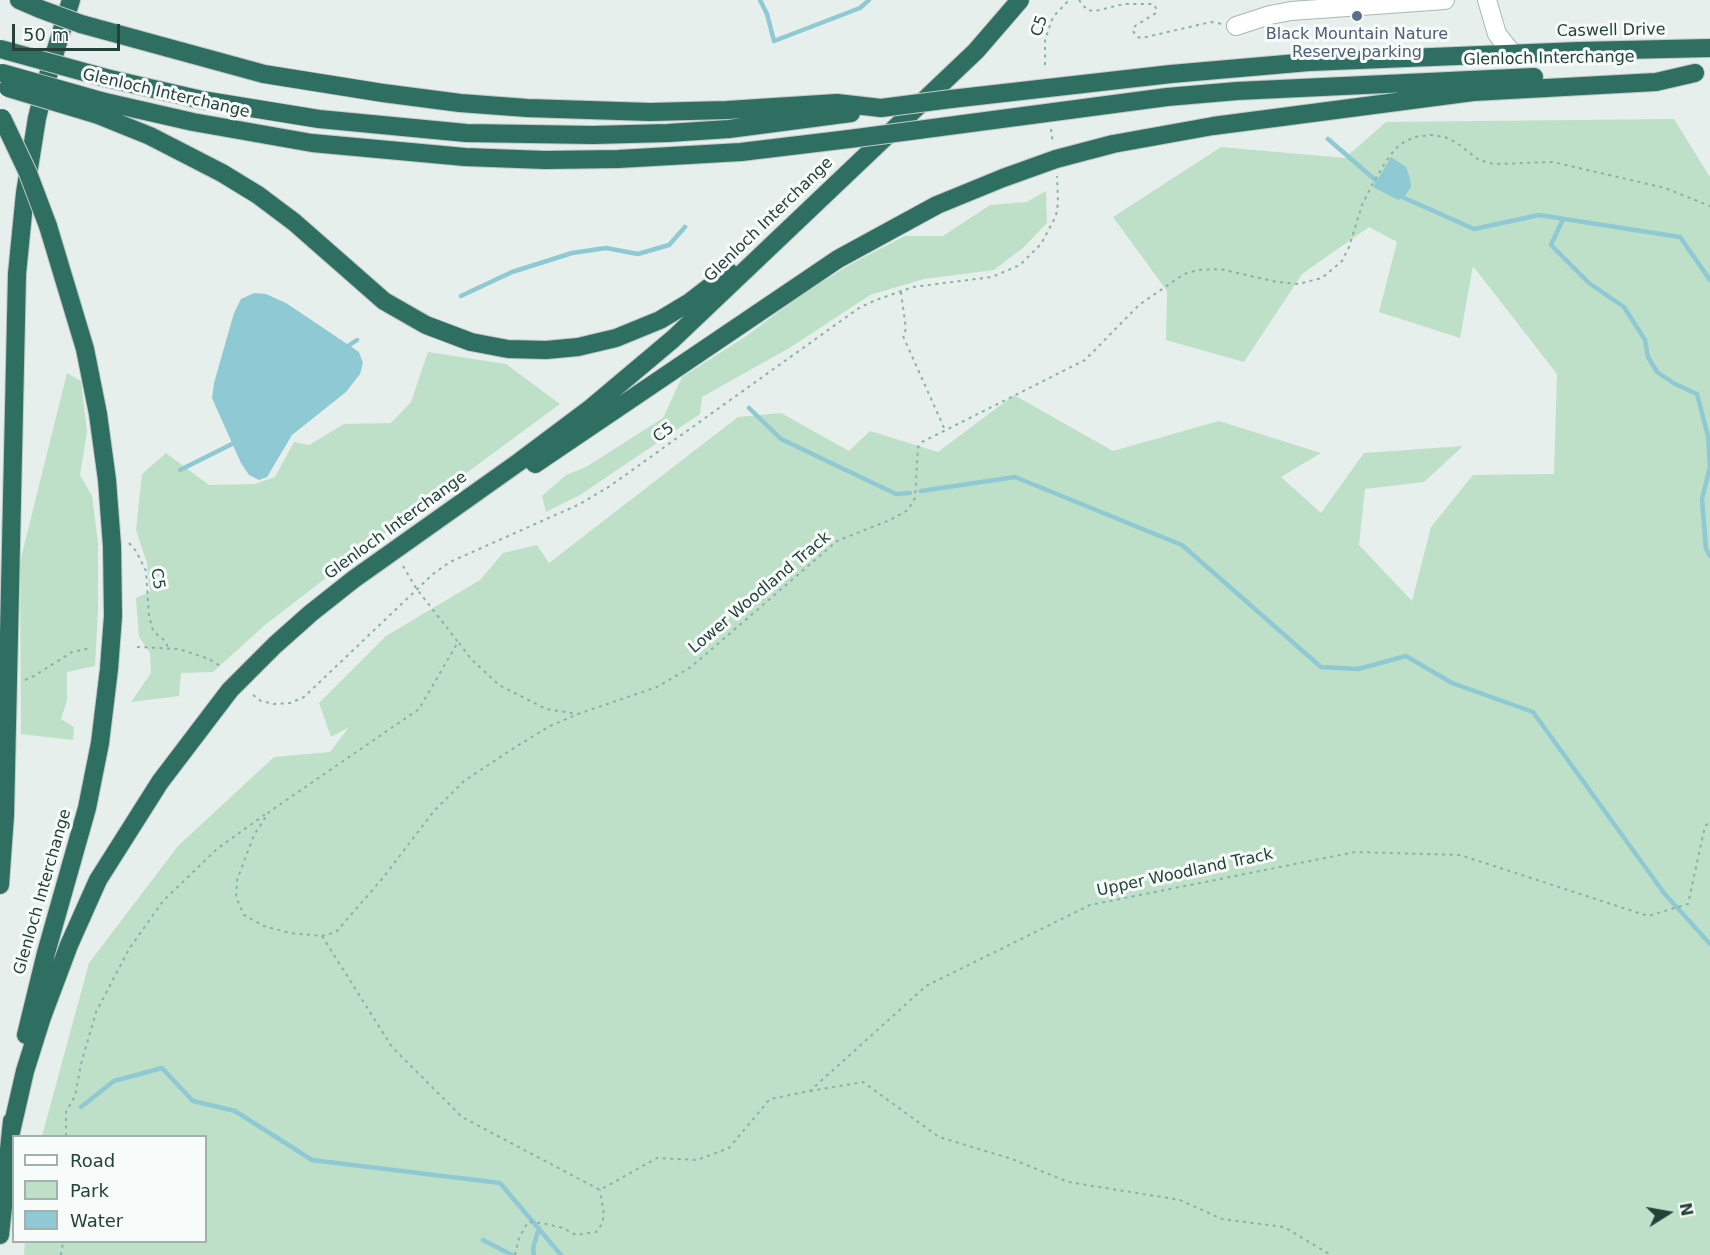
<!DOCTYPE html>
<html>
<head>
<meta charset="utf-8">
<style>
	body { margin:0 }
	#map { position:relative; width:1710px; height:1255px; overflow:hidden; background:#e6efeb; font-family:"DejaVu Sans",sans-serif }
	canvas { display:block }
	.legend { position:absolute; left:12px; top:1135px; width:195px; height:108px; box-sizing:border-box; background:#f7fbf9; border:2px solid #a3b1ad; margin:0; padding:8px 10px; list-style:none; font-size:18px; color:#24423a }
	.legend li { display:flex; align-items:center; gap:12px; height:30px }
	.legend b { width:30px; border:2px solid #a3b1ad }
	.north { position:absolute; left:1638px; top:1183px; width:60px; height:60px; -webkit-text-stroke:4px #f7fbf9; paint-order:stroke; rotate:79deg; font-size:16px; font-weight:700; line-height:24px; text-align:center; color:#24423a }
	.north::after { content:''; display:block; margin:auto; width:21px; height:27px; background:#24423a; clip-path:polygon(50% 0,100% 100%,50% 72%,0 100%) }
	.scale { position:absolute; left:12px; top:24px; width:108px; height:27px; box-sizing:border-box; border:3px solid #24423a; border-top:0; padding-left:8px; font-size:18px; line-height:21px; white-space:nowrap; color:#24423a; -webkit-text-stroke:4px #f7fbf9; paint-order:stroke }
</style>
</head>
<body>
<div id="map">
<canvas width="1710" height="1255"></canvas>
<ul class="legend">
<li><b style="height:8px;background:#fff"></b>Road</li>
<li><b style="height:16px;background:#bfe0c8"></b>Park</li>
<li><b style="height:16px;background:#8ec9d4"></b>Water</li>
</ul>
<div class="north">N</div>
<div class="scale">50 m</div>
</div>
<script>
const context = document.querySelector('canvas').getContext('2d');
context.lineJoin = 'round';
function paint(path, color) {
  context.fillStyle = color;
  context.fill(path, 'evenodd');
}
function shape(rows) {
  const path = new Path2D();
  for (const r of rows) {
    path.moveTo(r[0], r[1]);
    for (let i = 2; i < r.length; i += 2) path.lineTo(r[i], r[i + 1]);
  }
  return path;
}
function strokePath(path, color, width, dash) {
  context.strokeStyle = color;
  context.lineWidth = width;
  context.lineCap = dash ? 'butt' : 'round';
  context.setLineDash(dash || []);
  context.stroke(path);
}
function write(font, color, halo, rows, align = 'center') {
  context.font = font + ' "DejaVu Sans",sans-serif';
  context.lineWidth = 6;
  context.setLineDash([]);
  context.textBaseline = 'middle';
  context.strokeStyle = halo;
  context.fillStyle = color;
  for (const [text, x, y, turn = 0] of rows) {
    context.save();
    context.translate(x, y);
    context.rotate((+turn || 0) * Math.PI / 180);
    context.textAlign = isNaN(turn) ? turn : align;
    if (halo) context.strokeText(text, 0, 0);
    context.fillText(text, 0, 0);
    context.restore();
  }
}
paint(shape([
	[1674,119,1710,177,1710,1255,24,1255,25,1242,206,1242,206,1136,42,1136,89,963,178,846,274,757,330,752,349,727,331,737,319,703,386,636,480,580,503,553,537,545,549,563,738,417,781,413,849,451,870,431,938,452,1014,395,1113,451,1219,421,1321,453,1281,477,1321,513,1364,453,1463,446,1424,482,1365,489,1359,545,1412,601,1431,527,1473,475,1554,474,1557,374,1473,266,1460,338,1379,312,1397,242,1369,227,1302,274,1244,362,1166,340,1167,291,1113,217,1221,147,1345,158,1386,122],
	[1046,191,1047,223,1023,248,994,270,924,279,870,295,791,347,702,397,700,414,580,495,546,512,542,496,566,475,586,467,663,418,682,377,745,337,801,295,851,264,905,236,943,236,990,205,1027,202],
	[428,352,506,364,560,404,366,547,265,625,213,672,181,673,179,696,131,702,151,673,150,653,139,637,136,598,150,592,147,563,136,530,142,474,166,453,209,485,254,484,275,477,294,442,309,445,344,424,391,423,411,402],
	[67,373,81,381,87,432,80,475,92,496,98,543,98,610,95,666,67,672,67,700,61,719,74,727,73,740,21,734,20,562]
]), '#bfe0c8');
paint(shape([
	[1391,157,1406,167,1410,178,1411,187,1404,197,1398,200,1373,187],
	[254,293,266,294,286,303,359,352,363,363,360,374,346,392,292,435,267,477,259,480,249,475,241,463,212,398,214,383,234,313,241,299]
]), '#8ec9d4');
strokePath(shape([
	[760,0,767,14,774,41,860,8,869,0],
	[1328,139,1380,184],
	[1400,196,1474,229,1539,215,1680,237,1710,280],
	[1563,219,1551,245,1589,283,1624,307,1645,340,1648,357,1657,372,1675,384,1697,394,1708,436,1710,467,1702,499,1706,549,1710,556],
	[461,296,512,272,572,253,606,248,638,254,669,245,685,227],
	[345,348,357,340],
	[749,408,781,439,896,494,910,493],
	[180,470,236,442],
	[921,491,1015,477,1182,545,1321,667,1358,669,1406,656,1452,683,1533,712,1664,893,1710,944],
	[81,1107,114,1081,162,1068,193,1101,235,1111,312,1160,500,1183,561,1255],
	[483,1240,512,1255],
	[534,1255,533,1248,539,1228]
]), '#8ec9d4', 4.5);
const minor = shape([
	[1487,0,1497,34,1513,54],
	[1236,26,1270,15,1291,11,1445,0]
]);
const highway = shape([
	[19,0,40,9],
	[81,24,264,74,383,93,460,103,527,108,650,112,727,110,837,103,881,108],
	[106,78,202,100,319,119,466,133,593,135,668,133,729,129,851,113],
	[951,99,1171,74,1309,62,1579,51,1710,48],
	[101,101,193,122,312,143,465,157,545,160,618,159,741,152,849,139],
	[98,115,150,136,222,173,258,195,294,222,384,301,426,325,471,342,508,349,546,350,578,347,616,338,660,320,690,302,729,272],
	[918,130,1167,97,1237,91,1534,77],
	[535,464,838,259,937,205,1003,178,1056,159,1113,144,1213,126,1473,92,1656,82,1695,73],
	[0,885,5,815,17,274,25,193,37,118,46,82,71,0],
	[26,1035,46,953,87,808,100,743,109,669,113,616,112,546,107,480,98,414,85,349,48,226],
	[11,1132,25,1071,42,1017,69,945,98,880,160,782,230,690,275,645,311,613,354,579,519,462,591,408,673,339,976,51,1020,0],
	[0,1235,12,1121]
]);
strokePath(minor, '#a8b8b2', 20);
strokePath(highway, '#c2cac8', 20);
strokePath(shape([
	[1079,0,1087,10,1095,11,1124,4,1153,4,1156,8,1156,13,1135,26,1133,31,1137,37,1142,38,1211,22,1222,24],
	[1045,65,1045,41,1049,28,1053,17,1069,0],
	[1051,129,1053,144],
	[901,292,906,329,903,336,945,430],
	[129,543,136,551,146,571,149,616,153,631,166,642,168,648],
	[403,566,416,588,458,642,419,709,269,812,254,835,237,880,236,897,244,915,264,926,290,933,322,936,336,932,382,879,434,811,464,781,517,746,550,726,578,714,657,687,691,667,837,541,890,520,908,510,915,498,918,447,922,442,1085,360,1139,305,1184,274,1198,270,1220,269,1277,282,1298,284,1322,278,1342,261,1349,247,1362,205,1372,185,1385,163,1395,149,1404,142,1415,137,1431,135,1445,137,1457,143,1479,160,1494,164,1553,162,1665,188,1710,206],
	[459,643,471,659,499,685,546,709,578,714],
	[137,647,179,649,209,659,222,667],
	[25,680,34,676,72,652,91,648],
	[253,695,261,701,274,704,290,703,304,697,433,574,450,562,580,504,610,486,859,308,876,300,913,287,992,277,1020,265,1041,244,1056,216,1058,203,1057,176],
	[322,936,392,1047,462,1117,600,1190,657,1158,697,1160,729,1148,770,1099,810,1091,926,986,1090,905,1355,852,1460,855,1648,916,1688,904,1705,826,1710,822],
	[810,1091,863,1082,939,1137,1012,1159,1068,1182,1180,1200,1222,1219,1284,1227,1331,1255],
	[66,1136,66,1112,75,1096,81,1064,96,1012,129,949,163,901,217,849,267,813],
	[61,1255,63,1242],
	[515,1255,519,1238,528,1222,542,1223,563,1228,576,1235,596,1232,602,1224,604,1215,600,1190]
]), '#86b3a5', 2, [3, 4.5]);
strokePath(minor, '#fff', 18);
strokePath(highway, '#2f6f62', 18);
const highwayBridge = shape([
	[40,9,81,24],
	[0,49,106,78],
	[2,73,101,101],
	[8,88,98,115],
	[881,108,951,99],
	[2,118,28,173,48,226],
	[849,139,918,130]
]);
strokePath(highwayBridge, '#c2cac8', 20, []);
strokePath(highwayBridge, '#2f6f62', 18);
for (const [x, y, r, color] of [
	[1357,16,6,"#5c6f8a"]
]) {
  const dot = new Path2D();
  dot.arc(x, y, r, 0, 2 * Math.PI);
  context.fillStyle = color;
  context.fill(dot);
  strokePath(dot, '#f7fbf9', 2);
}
write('16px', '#24423a', '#f7fbf9', [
	["C5",1040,26,-71],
	["Caswell Drive",1611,31,-1],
	["Glenloch Interchange",1549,59,-1],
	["Glenloch Interchange",166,94,13],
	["Glenloch Interchange",769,220,-44],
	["C5",664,433,-36],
	["Glenloch Interchange",396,526,-36],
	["C5",157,579,81],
	["Lower Woodland Track",760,593,-40],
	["Upper Woodland Track",1185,873,-12],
	["Glenloch Interchange",43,892,-74]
]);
write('16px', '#4e5e75', '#f7fbf9', [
	["Black Mountain Nature",1357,35],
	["Reserve parking",1357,53]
]);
</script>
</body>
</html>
